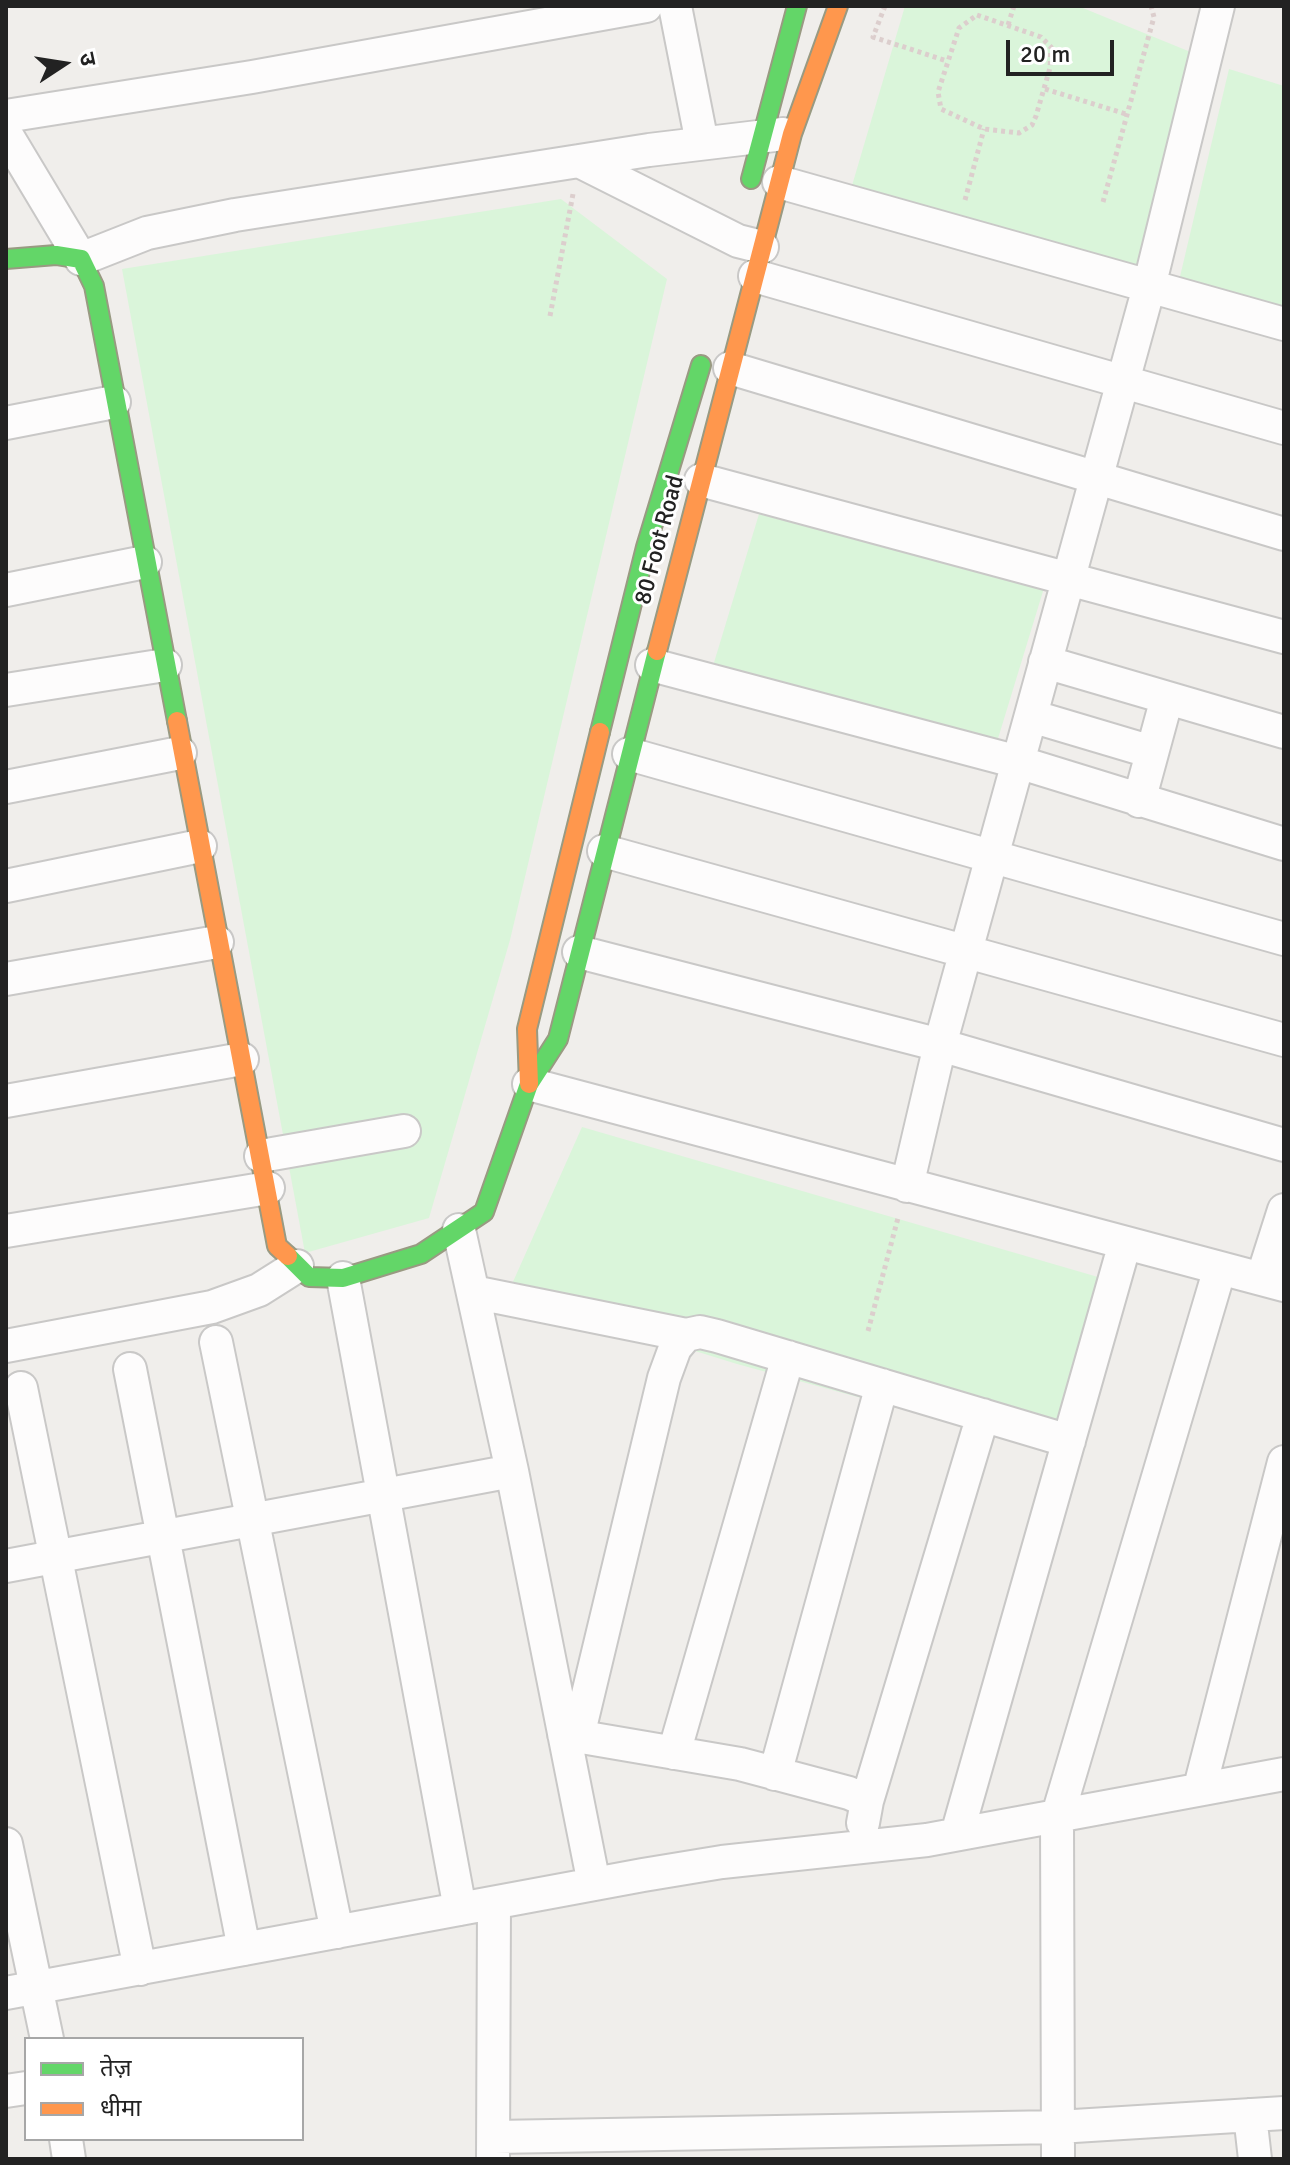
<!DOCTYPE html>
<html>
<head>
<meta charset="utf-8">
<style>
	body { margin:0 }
	#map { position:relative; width:1290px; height:2165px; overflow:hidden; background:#f0eeeb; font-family:Signika,"Noto Sans Devanagari",sans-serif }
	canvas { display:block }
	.frame { position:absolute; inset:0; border:8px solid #222; pointer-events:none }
	.legend { position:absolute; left:24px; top:2037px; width:280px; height:104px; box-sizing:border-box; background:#fff; border:2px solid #a7a7a7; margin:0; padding:10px 14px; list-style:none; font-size:24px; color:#222 }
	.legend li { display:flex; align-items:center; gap:16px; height:40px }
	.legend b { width:40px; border:2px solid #a7a7a7 }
	.north { position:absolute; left:24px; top:24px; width:80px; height:80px; -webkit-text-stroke:6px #fff; paint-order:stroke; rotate:78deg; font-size:22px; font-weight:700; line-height:32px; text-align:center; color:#222 }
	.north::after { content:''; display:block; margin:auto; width:28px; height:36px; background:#222; clip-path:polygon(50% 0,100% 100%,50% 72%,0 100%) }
	.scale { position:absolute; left:1006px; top:40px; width:108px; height:36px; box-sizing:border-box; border:4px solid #222; border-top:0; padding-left:10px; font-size:24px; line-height:28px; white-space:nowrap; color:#222; -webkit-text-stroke:6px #fff; paint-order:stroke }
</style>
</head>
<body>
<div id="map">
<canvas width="1290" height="2165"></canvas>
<div class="frame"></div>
<ul class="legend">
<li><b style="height:10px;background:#63d668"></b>तेज़</li>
<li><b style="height:10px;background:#ff974d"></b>धीमा</li>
</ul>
<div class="north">उ</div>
<div class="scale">20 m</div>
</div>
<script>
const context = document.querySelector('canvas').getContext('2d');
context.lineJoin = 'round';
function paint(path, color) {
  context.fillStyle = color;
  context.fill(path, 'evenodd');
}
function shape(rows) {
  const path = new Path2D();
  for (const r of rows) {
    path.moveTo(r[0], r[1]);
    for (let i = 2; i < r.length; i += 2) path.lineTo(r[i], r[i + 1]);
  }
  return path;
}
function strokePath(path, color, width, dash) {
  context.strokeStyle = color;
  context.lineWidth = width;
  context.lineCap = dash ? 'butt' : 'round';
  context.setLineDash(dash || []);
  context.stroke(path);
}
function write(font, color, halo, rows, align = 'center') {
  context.font = font + ' Signika,sans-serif';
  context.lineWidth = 6;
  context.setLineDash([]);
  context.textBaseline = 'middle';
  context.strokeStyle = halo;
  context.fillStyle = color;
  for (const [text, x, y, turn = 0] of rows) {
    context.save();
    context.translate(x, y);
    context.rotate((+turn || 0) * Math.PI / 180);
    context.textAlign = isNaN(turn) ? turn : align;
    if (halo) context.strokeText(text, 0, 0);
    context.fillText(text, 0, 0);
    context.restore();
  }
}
paint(shape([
	[905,6,1078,6,1193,53,1139,289,843,216],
	[1229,69,1284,86,1284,335,1174,302],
	[561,199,667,279,510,940,429,1218,305,1253,122,269],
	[759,514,1044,588,989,768,706,689],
	[582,1127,1098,1277,1055,1451,737,1364,508,1293]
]), '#daf5da');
const street = shape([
	[675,6,702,143],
	[6,116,252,77,646,6],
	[6,134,81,259,147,233,235,215,649,150,783,134],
	[579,161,738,241,762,247],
	[779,182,1284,324],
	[755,276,1284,428],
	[730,368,1284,534],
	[6,423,114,402],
	[701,480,1284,637],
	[6,590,145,562],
	[1045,662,1284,732],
	[652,665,1018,762,1284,844],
	[6,690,165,665],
	[1031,716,1152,752],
	[629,754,1284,939],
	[6,787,180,753],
	[1139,801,1167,698],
	[604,851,1284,1040],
	[6,886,200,846],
	[579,952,940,1045,1284,1145],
	[6,979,217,942],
	[529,1084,1284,1285],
	[6,1101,242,1059],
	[261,1156,404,1131],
	[907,1186,940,1045,1149,287,1218,6],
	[459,1230,512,1471,594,1884],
	[6,1231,268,1188],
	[343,1278,460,1909],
	[1262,1279,1284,1210],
	[473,1292,686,1335],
	[216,1342,337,1932],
	[6,1346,212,1307,259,1290,297,1266],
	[130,1369,244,1949],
	[21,1388,140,1969],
	[6,1566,512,1471],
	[564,1734,740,1764,849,1793,867,1801,863,1823],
	[578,1736,664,1378,675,1348,686,1335,700,1332,717,1336,1069,1441],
	[674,1753,788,1357],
	[775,1774,882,1385],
	[1200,1787,1284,1462],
	[867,1801,983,1415],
	[957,1834,1125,1243],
	[6,1844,47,2039],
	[6,1993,643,1875,722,1862,927,1840,1284,1774],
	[6,2091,26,2088],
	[1250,2115,1255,2159],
	[495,2137,1058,2127,1284,2113],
	[66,2139,69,2159],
	[493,2159,494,1903],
	[1058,2159,1057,1818,1220,1268]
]);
const fast = shape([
	[751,179,797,6],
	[6,259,56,255,81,259,94,286,177,721],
	[600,732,646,547,701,365],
	[288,1256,309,1277,343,1278,421,1254,484,1212,529,1084,558,1039,657,651]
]);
const slow = shape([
	[657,651,792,134,838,6],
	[177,721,277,1246,288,1256],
	[529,1084,527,1029,600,732]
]);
strokePath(street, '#c9c8c7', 36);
strokePath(fast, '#999a82', 22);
strokePath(slow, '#999a82', 22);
strokePath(shape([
	[885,6,873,37,947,61],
	[977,15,1041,37,1051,47,1050,68,1036,116,1032,125,1019,133,984,129,941,109,938,92,959,28,977,15],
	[1008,25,1014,6],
	[1045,89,1126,114],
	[965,200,984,129],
	[1103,202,1154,17,1151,6],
	[550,316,573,194],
	[868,1331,898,1218]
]), '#dccecd', 5, [4, 4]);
strokePath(street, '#fdfcfc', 32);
strokePath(fast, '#63d668', 18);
strokePath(slow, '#ff974d', 18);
write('24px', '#222', '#fff', [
	["80 Foot Road",660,540,-75]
]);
</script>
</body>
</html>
